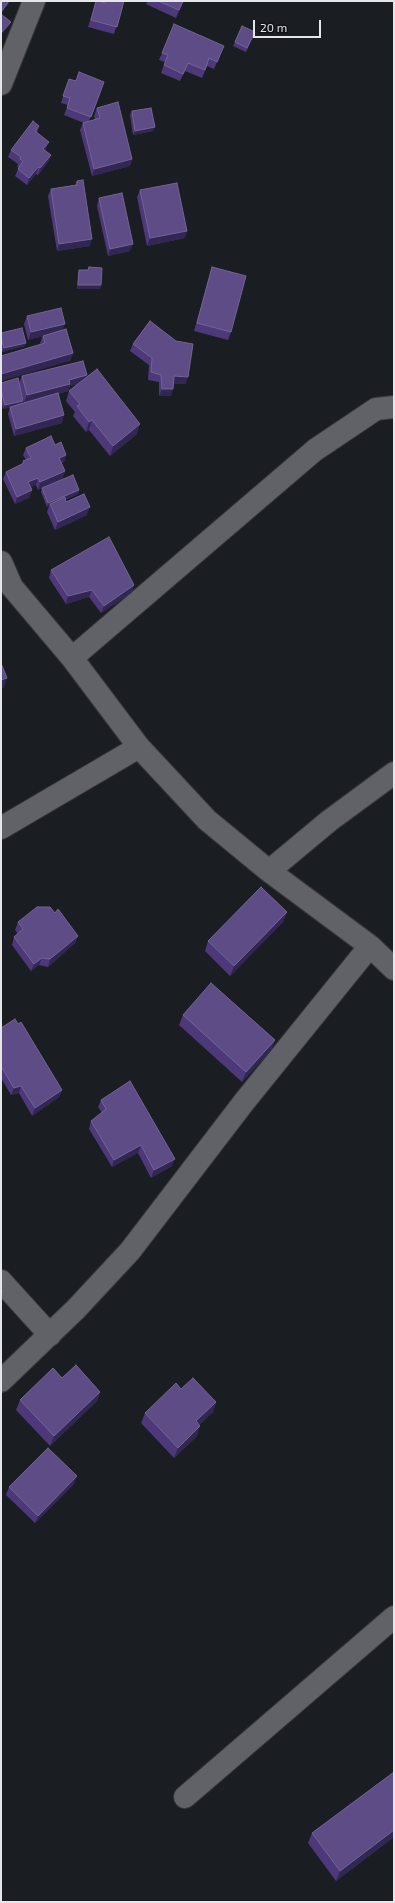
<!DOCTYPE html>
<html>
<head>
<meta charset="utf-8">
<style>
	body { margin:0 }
	#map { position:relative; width:395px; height:1903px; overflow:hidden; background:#1a1d21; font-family:"Exo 2",sans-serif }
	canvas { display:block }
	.frame { position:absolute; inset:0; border:2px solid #e4e6e9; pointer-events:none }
	.scale { position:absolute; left:253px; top:20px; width:68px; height:18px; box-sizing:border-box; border:2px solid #e4e6e9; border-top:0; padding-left:5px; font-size:12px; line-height:14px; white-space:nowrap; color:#e4e6e9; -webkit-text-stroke:3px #111318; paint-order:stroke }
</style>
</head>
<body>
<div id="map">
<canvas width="395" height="1903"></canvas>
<div class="frame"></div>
<div class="scale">20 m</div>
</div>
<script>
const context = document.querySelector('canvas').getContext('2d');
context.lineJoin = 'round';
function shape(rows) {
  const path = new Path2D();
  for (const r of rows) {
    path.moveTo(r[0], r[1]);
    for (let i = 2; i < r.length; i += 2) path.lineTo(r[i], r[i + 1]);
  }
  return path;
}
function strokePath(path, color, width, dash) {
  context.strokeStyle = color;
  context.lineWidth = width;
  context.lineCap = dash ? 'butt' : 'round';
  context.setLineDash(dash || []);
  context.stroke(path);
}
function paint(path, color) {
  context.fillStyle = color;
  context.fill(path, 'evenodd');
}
const minor = shape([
	[1,84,34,1],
	[1,562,12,587,72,658,139,747,207,820,269,871,370,946,394,969],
	[72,658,315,450,376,409,394,407],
	[1,828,139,747],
	[269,871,329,821,394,773],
	[1,1281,50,1335],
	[1,1381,76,1309,130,1251,244,1102,370,946],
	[185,1797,394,1617]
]);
strokePath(minor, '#36383c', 24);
strokePath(minor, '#606268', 22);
paint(shape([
	[96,1,105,2,105,1,124,1,114,34,88,27],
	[148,1,184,1,176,18,146,4],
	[255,32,246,52,233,46,235,42],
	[162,53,221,53,214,69,207,66,202,78,185,71,180,81,161,73,165,62,159,60],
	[69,79,76,81,104,82,89,121,95,120,94,116,97,108,132,159,130,166,92,176,80,130,83,123,84,123,64,115,68,105,61,103],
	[132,111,155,127,153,131,133,135,130,115],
	[39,126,37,133,46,149,45,150,51,155,48,162,38,175,36,174,27,185,15,176,19,167,17,167,18,164,8,157,11,150],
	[77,181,90,246,57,251,48,196,51,189,75,185],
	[140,190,185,238,147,246,137,197],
	[99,198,130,251,108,256,97,206],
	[89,267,101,285,100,289,77,289,78,274,79,270,88,270],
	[212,267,231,332,228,340,194,331,210,274],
	[27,316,63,330,73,353,70,361,41,344,40,343,43,336,28,340,24,324],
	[150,321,186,384,174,384,171,396,159,396,159,382,148,380,149,365,130,351,133,344],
	[1,333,25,346,2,352,1,346],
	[87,375,86,377,137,434,110,456,89,430,86,432,73,416,75,412,66,401,69,391,77,384,70,386,68,391,58,394,62,423,14,436,8,414,10,407,3,409,1,400,1,383,22,403,41,398,24,402,19,383,22,376],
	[55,445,66,455,64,462,61,463,65,471,62,479,38,490,36,485,31,487,32,490,29,498,15,504,3,479,6,472,22,464,23,461,26,460,23,455,26,448],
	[42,488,79,490,78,494,65,500,66,502,87,515,55,530,47,512,49,506,47,507,41,492],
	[51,570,134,585,131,593,101,613,89,597,66,604,49,578],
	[287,912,283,922,230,976,205,951,208,941],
	[18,922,78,936,75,943,48,967,39,965,31,971,12,945,14,937,18,934,15,930],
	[183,1015,275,1040,271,1050,242,1082,179,1025],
	[18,1024,62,1090,59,1097,32,1116,19,1093,11,1095,1,1078,1,1028],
	[101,1100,172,1166,151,1178,138,1153,112,1167,89,1129,91,1121,102,1113,98,1107],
	[62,1378,100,1392,97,1401,50,1446,16,1410,20,1400],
	[181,1389,216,1402,213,1412,199,1425,197,1436,174,1458,141,1423,145,1413],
	[74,1484,35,1523,6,1495,9,1487],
	[394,1772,394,1837,336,1881,308,1843,312,1833]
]), '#4d397a');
paint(shape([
	[9,1,10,1,10,2,1,14,1,12],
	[183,1,184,1,176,18,179,10],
	[11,22,9,26,1,35,1,33],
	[155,127,153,131,133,135,135,131],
	[49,142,46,149,41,156,43,149],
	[51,155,48,162,38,175,40,168],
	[132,159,130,166,92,176,94,169],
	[38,167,36,174,27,185,29,178],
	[187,231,185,238,147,246,150,238],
	[92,239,90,246,57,251,59,244],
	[133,244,130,251,108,256,110,249],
	[78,285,101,285,100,289,77,289],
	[65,324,62,331,28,340,31,332],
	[26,343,25,346,2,352,4,348],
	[73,353,70,361,1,381,1,374],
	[87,375,84,383,70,386,68,391,24,402,27,395,69,380],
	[174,376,188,377,186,384,171,384],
	[162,389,173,389,171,396,159,396],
	[23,401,22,405,3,409,5,405],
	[64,415,62,423,14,436,16,429],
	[92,420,89,430,86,432,89,422],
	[140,424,137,434,110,456,113,446],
	[66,455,64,462,56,465,59,458],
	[65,471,62,479,38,490,40,482],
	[38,478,36,485,25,490,28,482],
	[32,490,29,498,15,504,17,497],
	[79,490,78,494,50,506,50,504,49,506,47,507,48,503],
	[90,507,87,515,55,530,58,522],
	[134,585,131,593,101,613,104,606],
	[92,590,89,597,66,604,68,596],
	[7,678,4,688,1,689,1,680],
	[287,912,283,922,230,976,234,966],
	[78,936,75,943,48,967,50,959],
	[42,958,39,965,31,971,34,964],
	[275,1040,271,1050,242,1082,246,1072],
	[21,1086,19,1093,11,1095,14,1088],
	[62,1090,59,1097,32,1116,35,1108],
	[141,1145,138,1153,112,1167,114,1160],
	[175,1159,172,1166,151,1178,154,1170],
	[100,1392,97,1401,50,1446,54,1436],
	[216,1402,213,1412,192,1431,196,1421],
	[200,1426,197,1436,174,1458,178,1448],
	[77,1476,74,1484,35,1523,38,1516],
	[394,1830,394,1837,336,1881,340,1871]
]), '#322652');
const building = shape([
	[1,1,9,1,1,12,1,1],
	[96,1,99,1,105,3,106,1,124,1,117,27,91,20,96,1],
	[158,1,183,1,179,10,158,1],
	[1,14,11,22,1,33,1,14],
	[174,24,224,46,217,62,209,58,205,70,188,63,183,74,164,65,168,55,162,53,174,24],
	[242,26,255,32,247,48,235,42,242,26],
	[79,72,104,82,91,117,67,108,70,98,63,96,69,79,76,81,79,72],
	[118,102,132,159,94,169,83,123,100,118,97,108,118,102],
	[151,108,155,127,135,131,132,111,151,108],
	[33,121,39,126,35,131,49,142,43,149,51,155,40,168,38,167,29,178,18,169,23,161,20,159,21,157,11,150,33,121],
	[83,180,92,239,59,244,51,189,77,185,77,181,83,180],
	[177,183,187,231,150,238,140,190,177,183],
	[122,193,133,244,110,249,99,198,122,193],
	[89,267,102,268,101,285,78,285,79,270,88,270,89,267],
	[212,267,246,276,231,332,197,323,212,267],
	[61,308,65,324,31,332,27,316,61,308],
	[150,321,176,341,193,344,188,377,174,376,173,389,162,389,161,375,151,372,152,358,133,344,150,321],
	[22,328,26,343,4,348,1,337,1,333,22,328],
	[66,329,73,353,1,374,1,356,45,343,43,336,66,329],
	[83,361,87,375,69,380,70,384,27,395,22,376,83,361],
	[97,369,140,424,113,446,92,420,89,422,77,406,80,404,69,391,97,369],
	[18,378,23,401,5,405,1,390,1,383,18,378],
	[58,393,64,415,16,429,10,407,58,393],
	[51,436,55,445,61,442,66,455,59,458,65,471,40,482,38,478,28,482,32,490,17,497,6,472,24,463,23,461,31,458,26,448,51,436],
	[73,475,79,490,48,503,42,488,73,475],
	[84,494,90,507,58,522,50,504,65,497,66,502,84,494],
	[109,537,134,585,104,606,92,590,68,596,51,570,109,537],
	[1,663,7,678,1,680,1,663],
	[261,887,287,912,234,966,208,941,261,887],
	[37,907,50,907,55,913,58,909,78,936,50,959,42,958,34,964,14,937,23,929,18,922,37,907],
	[211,983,275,1040,246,1072,183,1015,211,983],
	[15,1019,18,1024,21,1022,62,1090,35,1108,21,1086,14,1088,1,1066,1,1028,15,1019],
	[130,1081,175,1159,154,1170,141,1145,114,1160,91,1121,106,1109,101,1100,130,1081],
	[1,1289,3,1291,1,1293,1,1289],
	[76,1365,100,1392,54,1436,20,1400,53,1368,62,1378,76,1365],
	[193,1378,216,1402,196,1421,200,1426,178,1448,145,1413,176,1383,181,1389,193,1378],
	[48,1448,77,1476,38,1516,9,1487,48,1448],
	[394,1772,394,1830,340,1871,312,1833,394,1772]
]);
paint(building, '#5e4c86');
strokePath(building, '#736496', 1);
</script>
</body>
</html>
